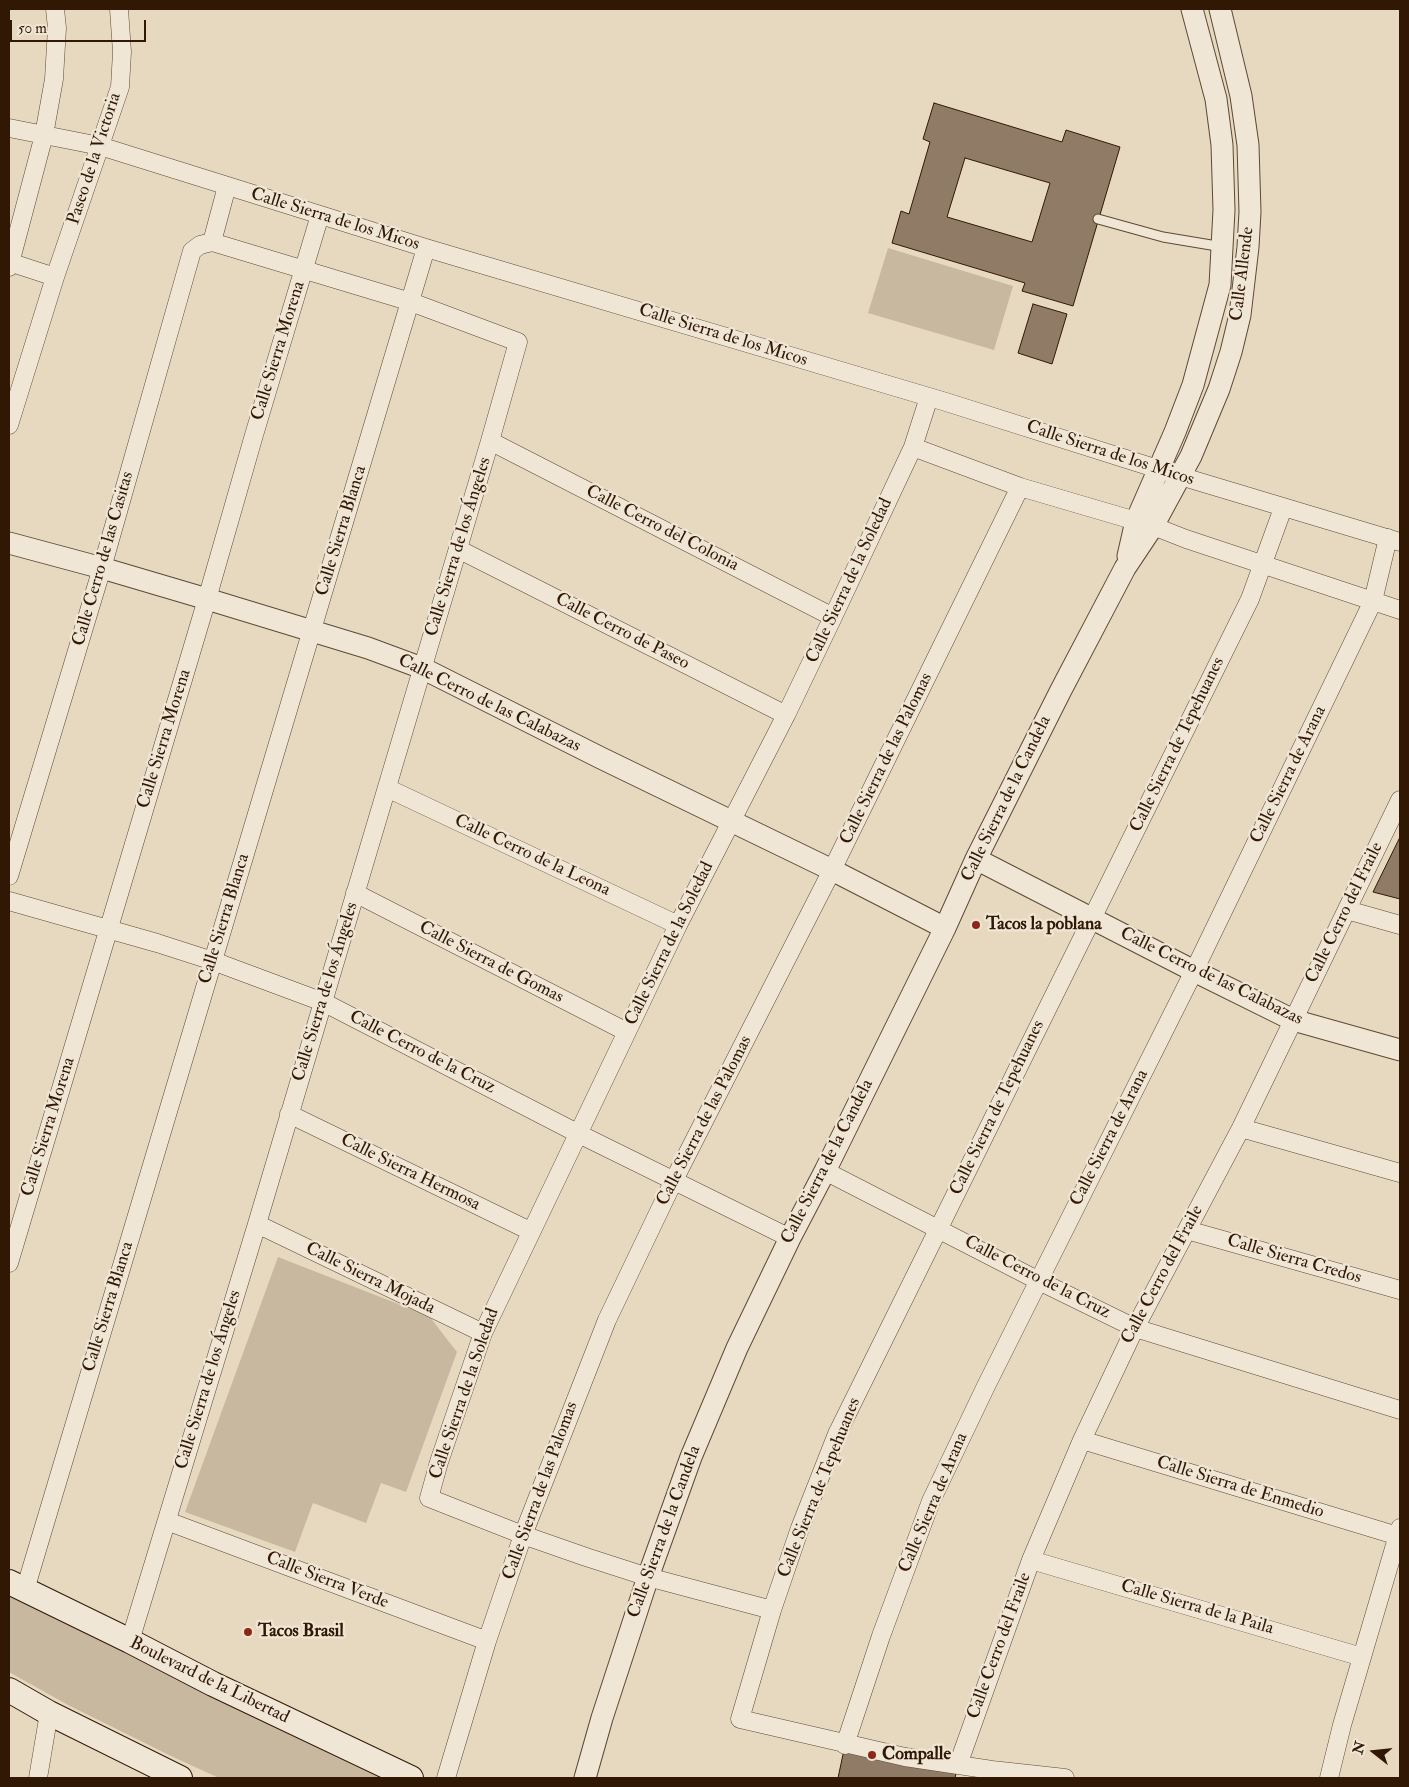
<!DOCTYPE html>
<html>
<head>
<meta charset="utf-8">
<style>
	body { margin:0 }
	#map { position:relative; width:1409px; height:1787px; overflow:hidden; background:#e7d9bf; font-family:"IM FELL Double Pica",serif }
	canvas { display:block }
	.frame { position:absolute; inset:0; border:10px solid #311805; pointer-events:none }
	.north { position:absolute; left:1349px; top:1727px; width:50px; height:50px; -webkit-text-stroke:4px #efe6d5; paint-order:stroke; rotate:286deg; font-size:14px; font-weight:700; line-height:20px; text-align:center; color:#311805 }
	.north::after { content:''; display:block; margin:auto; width:18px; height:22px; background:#311805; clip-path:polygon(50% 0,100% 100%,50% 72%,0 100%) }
	.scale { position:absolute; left:10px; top:20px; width:136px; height:22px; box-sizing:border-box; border:2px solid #311805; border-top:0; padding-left:6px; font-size:15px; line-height:18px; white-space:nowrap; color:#311805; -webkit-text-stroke:4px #efe6d5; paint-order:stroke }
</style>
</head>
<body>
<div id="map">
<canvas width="1409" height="1787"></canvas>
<div class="frame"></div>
<div class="north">N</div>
<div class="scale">50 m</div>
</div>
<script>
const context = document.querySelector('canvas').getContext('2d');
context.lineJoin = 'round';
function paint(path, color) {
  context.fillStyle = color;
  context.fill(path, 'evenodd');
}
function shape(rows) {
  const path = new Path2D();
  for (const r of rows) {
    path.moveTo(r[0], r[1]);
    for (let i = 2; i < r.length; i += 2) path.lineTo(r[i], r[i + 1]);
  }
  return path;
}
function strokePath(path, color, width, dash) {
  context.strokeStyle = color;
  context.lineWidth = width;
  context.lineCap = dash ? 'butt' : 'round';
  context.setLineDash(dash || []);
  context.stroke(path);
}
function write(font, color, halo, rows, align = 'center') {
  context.font = font + ' "IM FELL Double Pica",serif';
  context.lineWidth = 4.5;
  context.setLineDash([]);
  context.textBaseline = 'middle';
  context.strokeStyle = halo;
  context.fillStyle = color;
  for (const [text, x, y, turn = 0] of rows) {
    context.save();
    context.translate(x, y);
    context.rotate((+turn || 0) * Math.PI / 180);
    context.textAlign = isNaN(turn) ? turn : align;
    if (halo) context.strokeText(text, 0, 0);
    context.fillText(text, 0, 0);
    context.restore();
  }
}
paint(shape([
	[888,248,1013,286,994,350,868,313],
	[278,1257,429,1316,457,1352,406,1492,381,1483,366,1523,313,1503,295,1552,185,1512],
	[9,1591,385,1778,219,1778,171,1756,68,1705,9,1672]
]), '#c8b89f');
const building = shape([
	[934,103,1062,142,1066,130,1120,147,1073,306,1022,291,1025,283,892,243,901,211,909,214,930,142,923,139,934,103],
	[965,158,1050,183,1032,242,947,217,965,158],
	[1033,304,1067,314,1052,364,1018,353,1033,304],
	[1400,837,1400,899,1373,892,1400,837],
	[845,1745,958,1765,955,1778,838,1778,845,1745]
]);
paint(building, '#907c66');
strokePath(building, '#311805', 1);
const service = shape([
	[1098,219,1163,237,1223,247]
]);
const minor = shape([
	[9,128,100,146,426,248,946,402,1180,476,1400,542],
	[212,242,227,186],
	[9,262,55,277],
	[9,267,44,135,54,79,57,28,55,9],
	[9,425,55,277,120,87,122,52,119,9],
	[490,441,833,617],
	[913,447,1020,487,1153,526,1186,539,1400,610],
	[458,549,786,715],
	[387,788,678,925],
	[9,876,102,568,192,251,200,245,212,242,411,302,518,342,490,441,257,1224,130,1641],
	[355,893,627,1032],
	[9,901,157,943,213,961,323,1002,579,1134,790,1238],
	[1347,910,1400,925],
	[289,1114,530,1231],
	[1241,1128,1400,1173],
	[825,1171,1039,1281,1135,1328,1400,1410],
	[257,1224,483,1333],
	[1187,1230,1400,1290],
	[9,1263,207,599,254,435,320,215],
	[1082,1440,1398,1536],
	[167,1521,487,1641],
	[1031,1560,1362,1657],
	[25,1590,426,248],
	[772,1610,648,1577,586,1557,523,1535,429,1498,439,1462,483,1333,678,925,786,715,833,617,913,447,929,397],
	[845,1745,881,1636,931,1501,986,1386,1194,971,1373,601,1388,538],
	[958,1765,1031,1560,1082,1440,1135,1328,1241,1128,1400,800],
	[38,1778,49,1713],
	[446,1778,487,1641,523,1535,607,1320,674,1180,832,870,1020,487],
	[1065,1778,992,1770,905,1757,740,1719,772,1610,800,1528,837,1434,1250,599,1283,508],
	[1329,1778,1342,1725,1400,1528]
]);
const tertiary = shape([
	[9,543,102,568,207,599,368,648,422,668,601,758,832,870,945,928],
	[1128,556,1136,521,1175,432,1193,385,1220,285,1224,210,1222,145,1216,99,1192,9],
	[976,859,1194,971,1293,1020,1400,1050],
	[585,1778,602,1718,648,1577,691,1457,737,1348,790,1238,825,1171,945,928,976,859,1061,690,1125,568,1153,526,1191,456,1219,389,1231,352,1240,315,1248,247,1250,212,1248,145,1241,96,1220,9]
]);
const secondary = shape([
	[9,1582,130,1641,213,1684,411,1778],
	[9,1690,49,1713,180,1778]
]);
strokePath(service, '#5e4834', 11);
strokePath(minor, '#5e4834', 19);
strokePath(tertiary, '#5e4834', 23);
strokePath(secondary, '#311805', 26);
strokePath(service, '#efe6d5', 9);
strokePath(minor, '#efe6d5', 18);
strokePath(tertiary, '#efe6d5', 21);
strokePath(secondary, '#efe6d5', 24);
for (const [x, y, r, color] of [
	[976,925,5,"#8f2418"],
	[248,1632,5,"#8f2418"],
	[872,1755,5,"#8f2418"]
]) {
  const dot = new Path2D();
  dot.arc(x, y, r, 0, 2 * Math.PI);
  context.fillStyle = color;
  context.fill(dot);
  strokePath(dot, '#efe6d5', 2);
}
write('18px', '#311805', '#efe6d5', [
	["Paseo de la Victoria",95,159,-72],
	["Calle Sierra de los Micos",335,220,17],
	["Calle Allende",1243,274,-83],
	["Calle Sierra de los Micos",723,336,17],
	["Calle Sierra Morena",279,351,-73],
	["Calle Sierra de los Micos",1110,454,18],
	["Calle Cerro del Colonia",662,529,27],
	["Calle Sierra Blanca",342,531,-73],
	["Calle Sierra de los Ángeles",459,547,-73],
	["Calle Cerro de las Casitas",104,559,-74],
	["Calle Sierra de la Soledad",850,581,-65],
	["Calle Cerro de Paseo",622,632,27],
	["Calle Cerro de las Calabazas",489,704,26],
	["Calle Sierra Morena",165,739,-73],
	["Calle Sierra de Tepehuanes",1178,745,-64],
	["Calle Sierra de las Palomas",887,759,-64],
	["Calle Sierra de Arana",1289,775,-64],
	["Calle Sierra de la Candela",1007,799,-64],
	["Calle Cerro de la Leona",532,856,25],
	["Calle Cerro del Fraile",1345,913,-64],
	["Calle Sierra Blanca",225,919,-73],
	["Calle Sierra de la Soledad",670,944,-64],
	["Calle Sierra de Gomas",491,963,27],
	["Calle Cerro de las Calabazas",1211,977,26],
	["Calle Sierra de los Ángeles",326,992,-73],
	["Calle Cerro de la Cruz",422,1053,27],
	["Calle Sierra de Tepehuanes",998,1108,-64],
	["Calle Sierra de las Palomas",705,1121,-63],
	["Calle Sierra Morena",49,1127,-73],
	["Calle Sierra de Arana",1110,1138,-63],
	["Calle Sierra de la Candela",828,1162,-63],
	["Calle Sierra Hermosa",410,1173,26],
	["Calle Sierra Credos",1294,1260,16],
	["Calle Cerro del Fraile",1163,1275,-62],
	["Calle Cerro de la Cruz",1037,1278,27],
	["Calle Sierra Mojada",370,1279,26],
	["Calle Sierra Blanca",109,1307,-73],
	["Calle Sierra de los Ángeles",209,1380,-73],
	["Calle Sierra de la Soledad",465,1394,-71],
	["Calle Sierra de Tepehuanes",820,1488,-68],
	["Calle Sierra de Enmedio",1240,1488,17],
	["Calle Sierra de las Palomas",541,1491,-70],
	["Calle Sierra de Arana",934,1503,-67],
	["Calle Sierra de la Candela",665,1532,-70],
	["Calle Sierra Verde",327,1581,21],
	["Calle Sierra de la Paila",1197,1608,16],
	["Calle Cerro del Fraile",1000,1646,-70],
	["Boulevard de la Libertad",209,1681,26]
]);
write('bold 18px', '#311805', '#efe6d5', [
	["Tacos la poblana",986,925],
	["Tacos Brasil",258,1632],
	["Compalle",882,1755]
], 'left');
</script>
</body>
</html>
